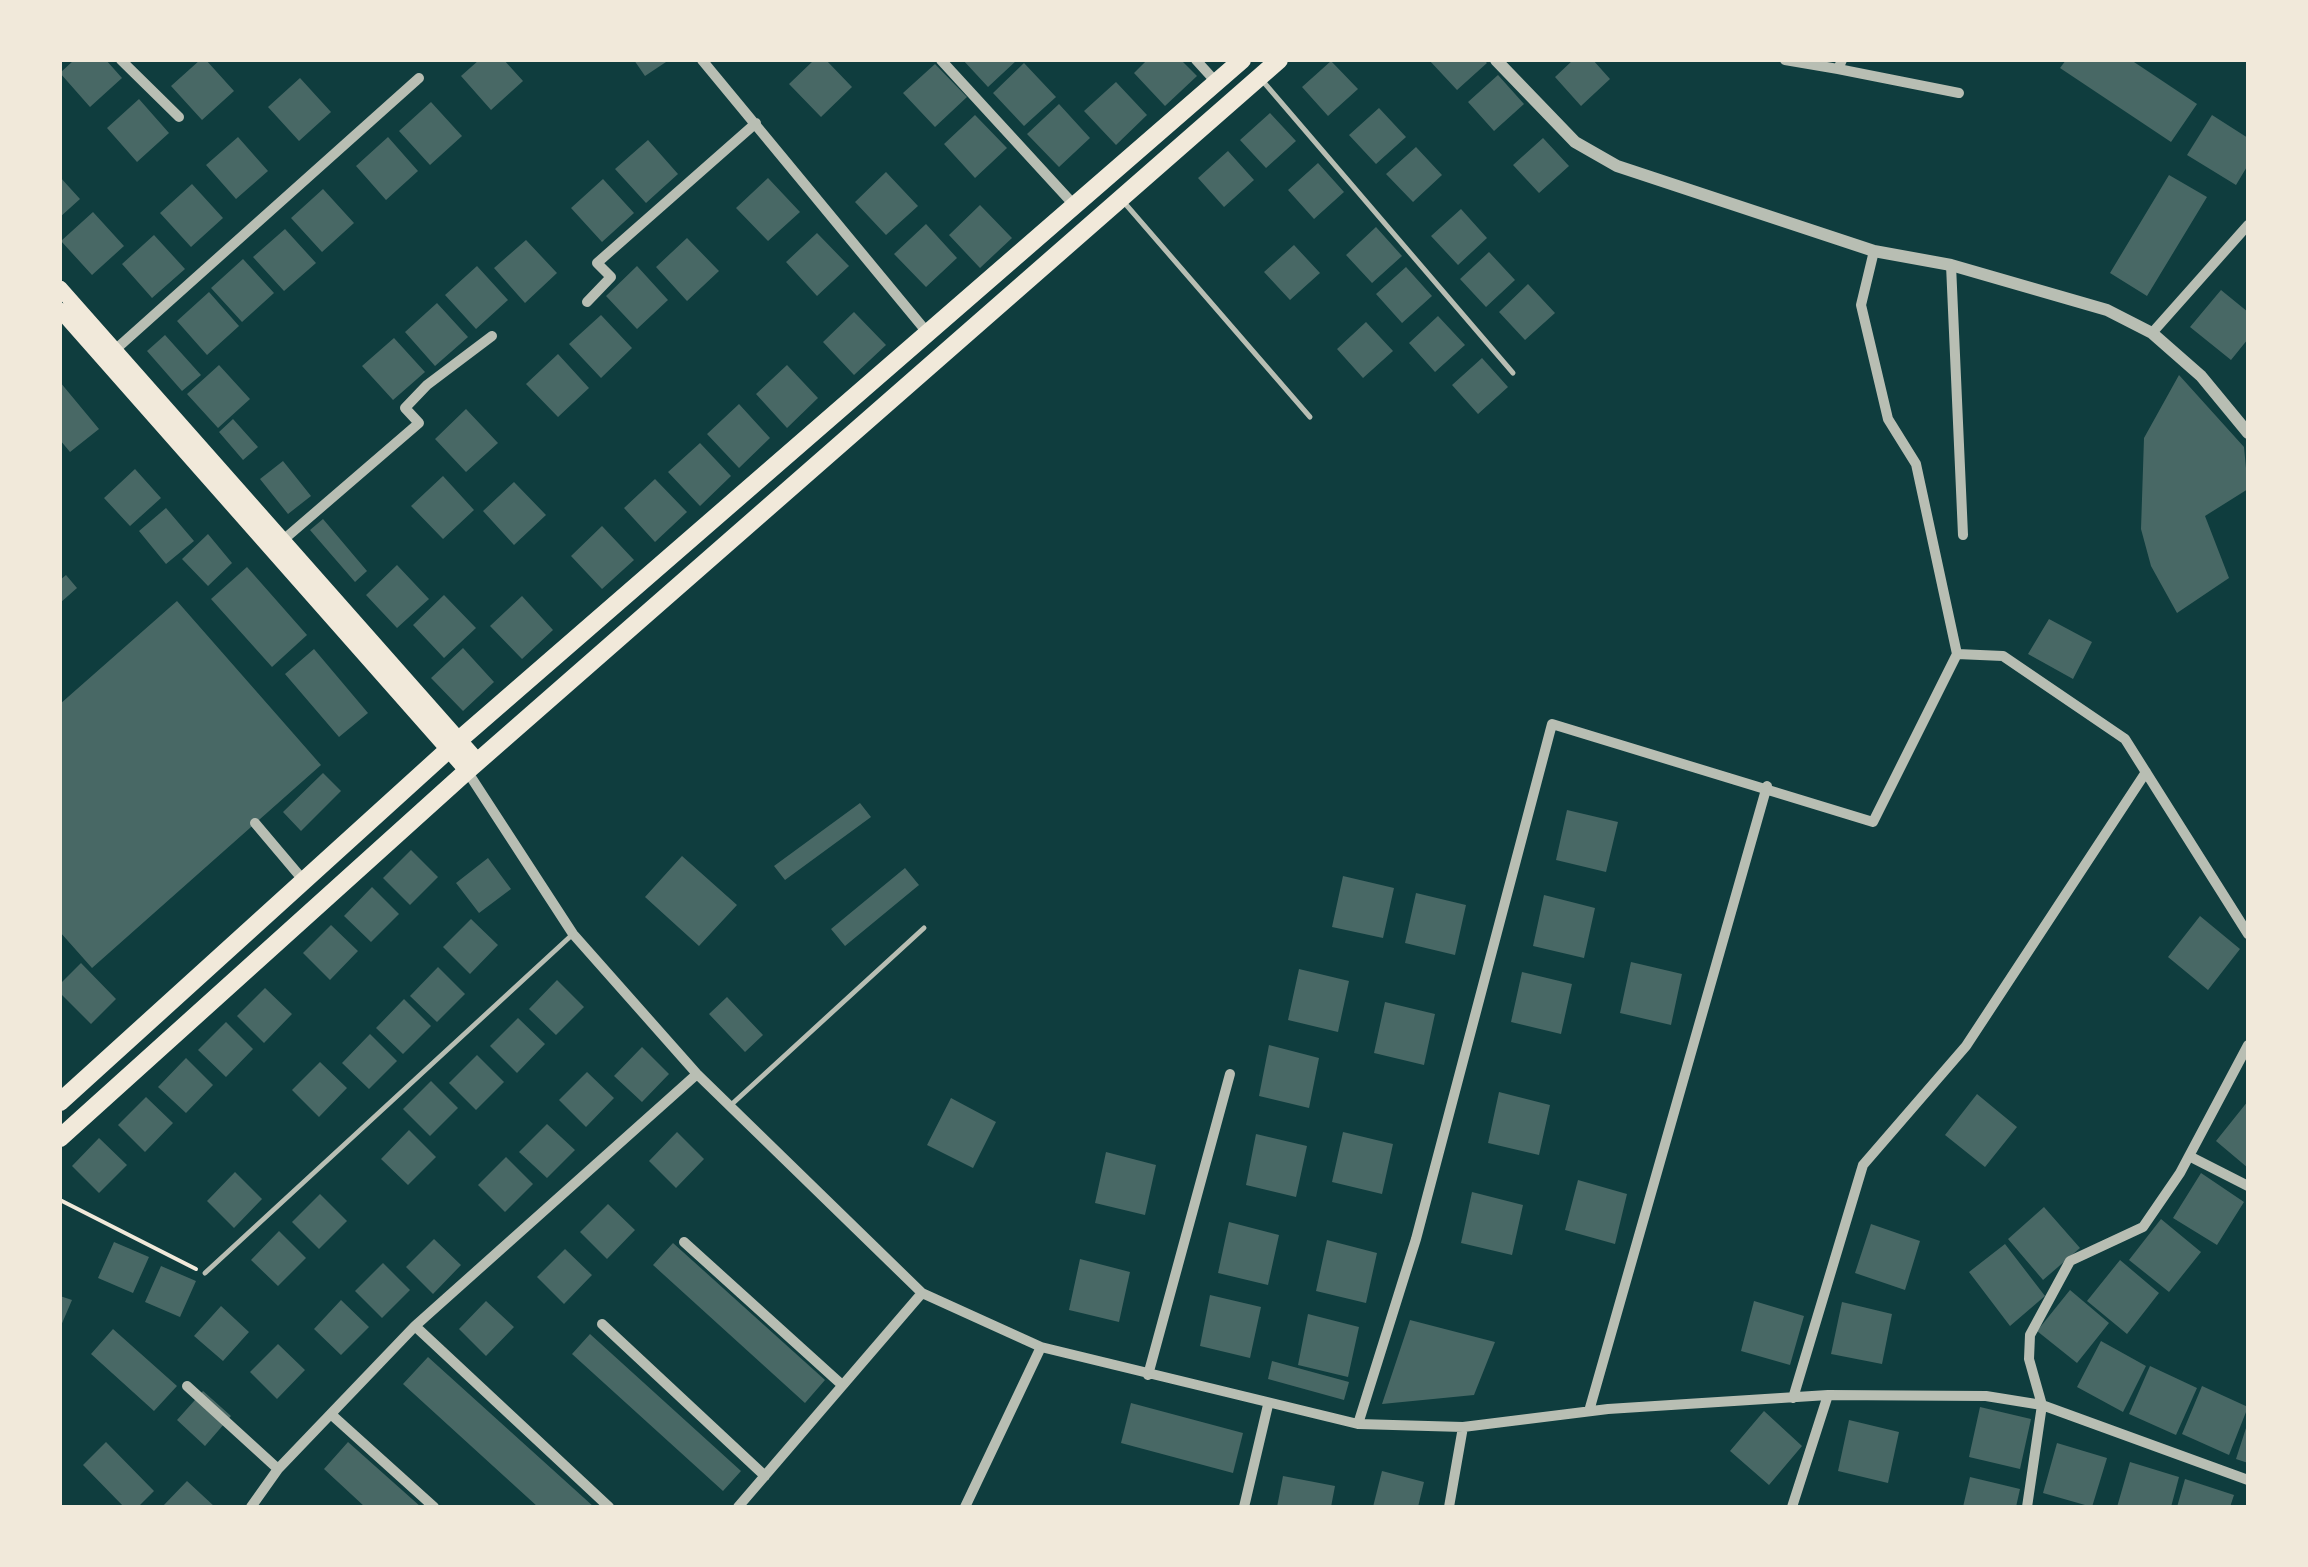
<!DOCTYPE html>
<html>
<head>
<meta charset="utf-8">
<style>
	body { margin:0 }
	#map { position:relative; width:2308px; height:1567px; overflow:hidden; background:#0f3d3e; font-family:Raleway,sans-serif }
	canvas { display:block }
	.frame { position:absolute; inset:0; border:62px solid #f1e9da; pointer-events:none }
</style>
</head>
<body>
<div id="map">
<canvas width="2308" height="1567"></canvas>
<div class="frame"></div>
</div>
<script>
const context = document.querySelector('canvas').getContext('2d');
context.lineJoin = 'round';
function paint(path, color) {
  context.fillStyle = color;
  context.fill(path, 'evenodd');
}
function shape(rows) {
  const path = new Path2D();
  for (const r of rows) {
    path.moveTo(r[0], r[1]);
    for (let i = 2; i < r.length; i += 2) path.lineTo(r[i], r[i + 1]);
  }
  return path;
}
function strokePath(path, color, width, dash) {
  context.strokeStyle = color;
  context.lineWidth = width;
  context.lineCap = dash ? 'butt' : 'round';
  context.setLineDash(dash || []);
  context.stroke(path);
}
paint(shape([
	[74,60,106,60,122,78,90,107,60,73],
	[200,60,206,60,234,91,202,120,171,86],
	[479,60,504,60,523,81,491,110,461,76],
	[634,60,669,60,645,76],
	[814,60,826,60,852,87,821,117,789,84],
	[963,60,1017,60,988,87],
	[1147,60,1181,60,1197,76,1165,106,1134,73],
	[1429,60,1484,60,1487,63,1457,90],
	[1573,60,1593,60,1610,79,1581,106,1555,77],
	[2066,60,2131,60,2197,104,2171,142,2060,68],
	[1331,61,1358,89,1328,116,1302,87],
	[1024,63,1056,97,1024,126,993,93],
	[935,64,967,97,935,127,903,93],
	[1498,75,1524,104,1494,131,1468,102],
	[300,78,331,112,299,141,268,107],
	[1116,82,1147,115,1116,145,1084,111],
	[139,99,169,133,137,162,107,128],
	[431,102,462,136,430,165,399,131],
	[1059,104,1090,138,1059,167,1027,134],
	[1379,108,1406,137,1376,164,1349,135],
	[1270,113,1296,141,1266,168,1240,140],
	[975,115,1007,148,975,178,944,144],
	[2212,115,2248,138,2248,165,2236,185,2187,155],
	[238,137,268,171,236,199,206,165],
	[388,137,418,171,386,200,356,166],
	[1543,138,1569,166,1539,193,1513,165],
	[648,140,678,174,646,203,615,169],
	[1416,147,1442,175,1413,202,1386,174],
	[1228,151,1254,180,1224,207,1198,178],
	[1318,163,1344,192,1314,219,1288,190],
	[886,172,918,206,886,235,855,202],
	[2169,175,2207,197,2147,296,2110,273],
	[60,177,80,199,60,217],
	[768,178,800,212,768,241,736,208],
	[603,179,634,213,602,242,571,208],
	[192,184,223,218,191,247,160,213],
	[323,189,354,223,322,252,291,218],
	[980,205,1012,238,980,268,949,235],
	[1461,209,1487,238,1458,265,1431,236],
	[93,212,124,246,92,275,61,241],
	[926,224,957,258,926,287,894,254],
	[1376,227,1402,256,1372,283,1346,255],
	[285,229,316,263,284,291,253,257],
	[817,233,849,266,817,296,786,262],
	[154,235,185,269,152,298,122,264],
	[687,238,719,271,687,301,656,267],
	[526,240,557,273,525,303,494,268],
	[1294,245,1320,273,1290,300,1264,272],
	[1489,252,1515,280,1486,307,1460,279],
	[243,259,274,293,242,322,211,288],
	[477,266,508,300,476,329,445,295],
	[637,266,668,300,637,329,606,296],
	[1406,267,1432,296,1402,323,1376,294],
	[1528,284,1555,313,1525,340,1499,312],
	[2221,290,2248,312,2248,339,2231,360,2190,327],
	[209,292,239,326,207,355,177,321],
	[437,303,468,337,435,366,405,332],
	[854,312,886,345,854,375,823,342],
	[601,315,632,348,601,378,569,344],
	[1438,316,1465,345,1435,372,1409,343],
	[1366,322,1393,351,1363,378,1337,349],
	[165,335,201,375,182,391,147,351],
	[394,338,425,372,393,400,362,366],
	[558,354,589,388,558,417,526,384],
	[1482,358,1508,387,1478,414,1452,385],
	[219,365,250,399,218,428,187,394],
	[787,365,818,398,787,428,756,394],
	[2179,375,2244,447,2248,489,2205,516,2229,578,2177,613,2151,566,2141,529,2144,438],
	[60,382,99,429,70,452,60,440],
	[739,404,770,438,739,468,707,434],
	[466,409,498,443,466,472,435,439],
	[233,419,258,447,243,460,219,432],
	[700,443,731,476,700,506,668,472],
	[283,461,311,496,288,514,260,479],
	[135,469,161,498,130,526,104,498],
	[443,476,474,510,443,539,411,506],
	[655,479,687,512,655,542,624,508],
	[514,482,546,515,514,545,483,511],
	[166,508,194,541,166,564,139,531],
	[323,519,367,571,355,582,310,530],
	[602,526,634,560,602,589,571,556],
	[208,534,232,563,208,586,182,559],
	[397,565,429,599,397,628,366,595],
	[247,567,307,635,272,667,211,599],
	[66,575,77,588,60,603,60,580],
	[444,595,476,628,444,658,413,625],
	[522,596,553,630,522,659,490,626],
	[177,601,321,765,92,968,60,932,60,704],
	[2049,619,2092,642,2073,679,2028,654],
	[463,648,494,682,463,711,431,678],
	[314,649,368,713,339,737,285,674],
	[323,773,341,791,301,831,283,812],
	[860,803,871,817,785,880,774,866],
	[1567,810,1618,822,1606,872,1556,860],
	[411,850,438,877,410,905,383,878],
	[682,856,737,905,699,946,645,897],
	[488,858,511,889,479,913,456,883],
	[905,868,919,885,845,946,831,929],
	[1343,876,1394,888,1383,938,1332,927],
	[372,887,399,914,371,942,344,916],
	[1416,893,1466,905,1455,955,1405,943],
	[1544,895,1595,908,1584,958,1533,946],
	[2200,916,2240,949,2208,990,2168,957],
	[471,919,498,945,470,974,443,947],
	[331,925,358,951,330,980,303,953],
	[1631,962,1682,974,1671,1025,1620,1013],
	[81,963,116,999,91,1024,60,993,60,984],
	[438,967,465,994,437,1022,410,996],
	[1299,969,1349,981,1338,1032,1288,1020],
	[1522,972,1572,984,1561,1034,1511,1022],
	[557,980,584,1007,556,1035,529,1009],
	[265,988,292,1014,264,1043,237,1016],
	[727,997,763,1035,745,1052,709,1014],
	[404,999,431,1026,403,1054,376,1028],
	[1385,1002,1435,1014,1424,1065,1374,1053],
	[518,1018,545,1044,517,1073,490,1046],
	[226,1022,253,1049,226,1077,198,1050],
	[370,1034,397,1061,369,1089,342,1063],
	[1269,1045,1319,1058,1309,1108,1259,1096],
	[642,1047,669,1074,642,1102,614,1076],
	[477,1055,504,1082,476,1110,449,1083],
	[186,1058,213,1085,186,1113,158,1087],
	[320,1062,347,1088,319,1117,292,1090],
	[587,1072,614,1098,586,1127,559,1100],
	[431,1081,458,1108,430,1136,403,1109],
	[1499,1092,1550,1105,1539,1155,1488,1143],
	[1977,1094,2017,1127,1985,1167,1945,1135],
	[146,1097,173,1123,145,1152,118,1125],
	[951,1098,996,1122,973,1168,927,1145],
	[2248,1101,2248,1168,2216,1141],
	[547,1124,575,1150,547,1178,519,1152],
	[409,1130,436,1157,408,1185,381,1159],
	[677,1132,704,1159,676,1188,649,1161],
	[1343,1132,1393,1144,1382,1194,1332,1182],
	[1256,1134,1307,1146,1296,1197,1246,1185],
	[99,1138,127,1165,99,1193,72,1166],
	[1106,1152,1156,1165,1145,1215,1095,1203],
	[506,1157,533,1184,505,1212,478,1185],
	[235,1172,262,1199,234,1228,207,1201],
	[2201,1173,2244,1202,2217,1245,2173,1218],
	[1578,1180,1627,1194,1615,1244,1565,1230],
	[1472,1192,1523,1205,1512,1255,1461,1243],
	[320,1194,347,1221,319,1249,292,1222],
	[608,1204,635,1230,607,1259,580,1232],
	[2044,1207,2080,1248,2043,1280,2008,1239],
	[2161,1219,2201,1252,2169,1292,2129,1260],
	[1229,1222,1279,1235,1268,1285,1218,1273],
	[1871,1224,1920,1241,1905,1290,1855,1273],
	[279,1231,306,1258,278,1286,251,1260],
	[434,1239,461,1265,433,1294,406,1267],
	[1327,1240,1377,1253,1366,1303,1316,1291],
	[114,1242,149,1257,133,1293,98,1278],
	[673,1243,825,1380,805,1403,653,1265],
	[2005,1244,2045,1296,2010,1326,1969,1272],
	[565,1249,592,1275,564,1304,537,1277],
	[1080,1259,1130,1272,1119,1322,1069,1310],
	[2120,1260,2159,1293,2127,1334,2087,1301],
	[383,1263,410,1290,382,1318,355,1291],
	[161,1266,196,1281,180,1317,145,1302],
	[2070,1290,2109,1323,2077,1363,2037,1331],
	[1210,1295,1261,1307,1250,1358,1200,1346],
	[60,1296,72,1300,60,1328],
	[341,1300,369,1327,341,1355,314,1329],
	[486,1301,514,1327,486,1356,459,1329],
	[1754,1301,1804,1316,1790,1365,1741,1351],
	[1842,1302,1892,1314,1882,1364,1831,1354],
	[221,1306,249,1332,223,1361,194,1336],
	[1308,1314,1359,1327,1348,1377,1298,1365],
	[1410,1320,1495,1342,1474,1395,1382,1404],
	[113,1329,177,1386,154,1411,91,1354],
	[590,1334,741,1471,723,1491,572,1354],
	[2101,1341,2146,1366,2123,1412,2077,1387],
	[278,1344,305,1370,277,1399,250,1372],
	[428,1357,594,1507,538,1507,403,1384],
	[1272,1361,1349,1382,1344,1400,1268,1379],
	[2150,1366,2197,1388,2176,1435,2129,1414],
	[2202,1386,2248,1407,2229,1455,2182,1434],
	[203,1391,231,1416,205,1446,177,1420],
	[1131,1403,1243,1433,1233,1473,1121,1443],
	[1980,1407,2031,1419,2020,1469,1969,1457],
	[1764,1411,1802,1446,1769,1485,1730,1451],
	[1849,1420,1899,1432,1888,1483,1838,1471],
	[2247,1425,2248,1425,2248,1463,2236,1459],
	[106,1442,154,1491,138,1507,124,1507,83,1465],
	[348,1442,421,1507,365,1507,324,1469],
	[2057,1443,2107,1458,2092,1507,2043,1493],
	[2130,1462,2179,1477,2171,1507,2117,1507],
	[1382,1471,1424,1482,1418,1507,1373,1507],
	[1283,1476,1335,1486,1331,1507,1277,1507],
	[1970,1477,2020,1489,2016,1507,1963,1507],
	[2185,1479,2234,1495,2230,1507,2177,1507],
	[187,1481,215,1507,162,1507]
]), '#486865');
strokePath(shape([
	[60,1200,196,1269]
]), '#f1e9da', 4);
strokePath(shape([
	[1261,79,1513,373],
	[1122,200,1310,417],
	[732,1104,924,928],
	[205,1273,573,934]
]), '#b8beb3', 5);
strokePath(shape([
	[121,60,179,117],
	[702,60,926,331],
	[941,60,1075,206],
	[1196,60,1216,82],
	[1785,60,1838,69,1842,60],
	[1838,69,1959,93],
	[1951,265,1963,535],
	[587,302,611,277,597,263,756,123],
	[2152,333,2248,225],
	[116,349,419,78],
	[282,541,419,423,405,408,427,385,492,336],
	[1957,654,2003,656,2125,739,2248,934],
	[467,771,573,934,697,1074,922,1293,1041,1347,1358,1424,1463,1427,1608,1409,1828,1395,1986,1396,2042,1405,2248,1480],
	[255,823,304,881],
	[2189,1156,2248,1186],
	[684,1242,841,1384],
	[602,1324,765,1476],
	[415,1326,609,1507],
	[1148,1375,1230,1074],
	[187,1386,278,1469],
	[1793,1398,1863,1165,1966,1046,2146,772],
	[1589,1411,1767,786],
	[333,1416,434,1507],
	[1358,1424,1416,1239,1552,724,1873,822,1957,654,1916,464,1888,419,1861,305,1874,251],
	[251,1507,278,1469,415,1326,697,1074],
	[738,1507,922,1293],
	[965,1507,1041,1347],
	[1244,1507,1268,1405],
	[1449,1507,1463,1427],
	[1792,1507,1828,1395],
	[2027,1507,2042,1405,2029,1359,2030,1335,2070,1261,2143,1227,2180,1173,2248,1045]
]), '#b8beb3', 10);
strokePath(shape([
	[1496,60,1575,142,1617,166,1874,251,1951,265,2107,310,2152,333,2201,376,2248,433]
]), '#b8beb3', 12);
strokePath(shape([
	[60,288,478,761],
	[60,310,467,771]
]), '#f1e9da', 15);
strokePath(shape([
	[60,1102,459,740,1242,60],
	[60,1138,467,771,1279,60]
]), '#f1e9da', 18);
</script>
</body>
</html>
